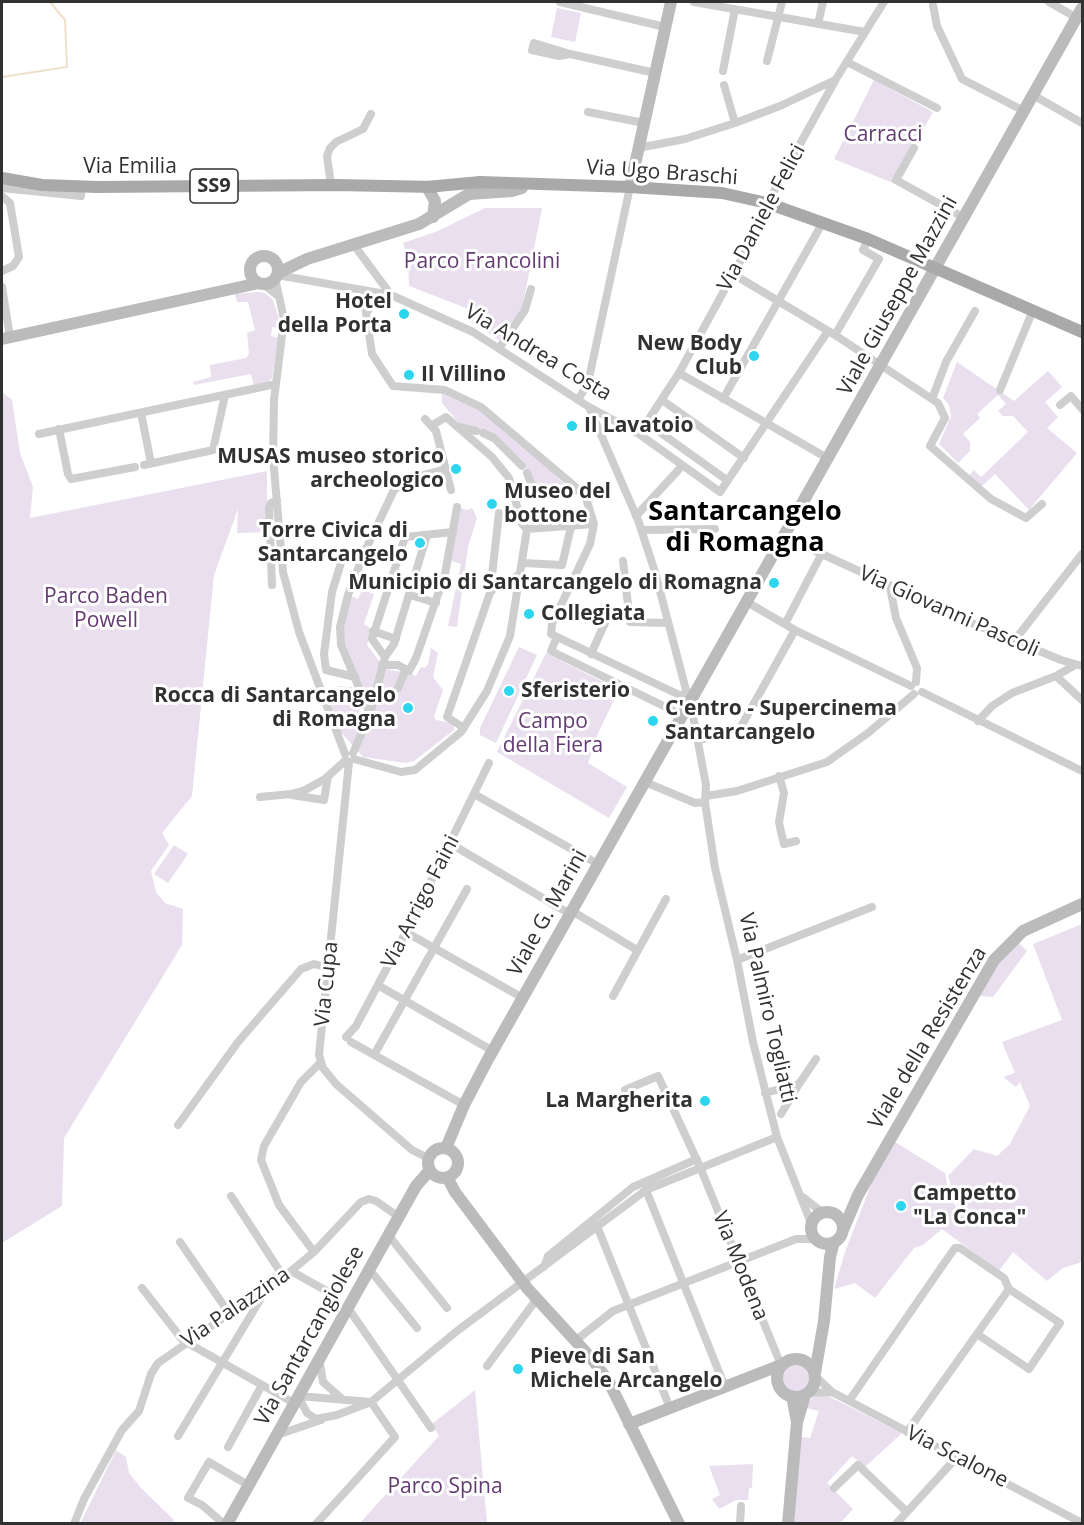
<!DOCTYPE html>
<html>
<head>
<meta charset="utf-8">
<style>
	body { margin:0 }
	#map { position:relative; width:1084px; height:1525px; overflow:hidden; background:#fff; font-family:"Open Sans",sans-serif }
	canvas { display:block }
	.frame { position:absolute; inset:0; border:3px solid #313131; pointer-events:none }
</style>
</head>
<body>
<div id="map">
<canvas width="1084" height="1525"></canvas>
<div class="frame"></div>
</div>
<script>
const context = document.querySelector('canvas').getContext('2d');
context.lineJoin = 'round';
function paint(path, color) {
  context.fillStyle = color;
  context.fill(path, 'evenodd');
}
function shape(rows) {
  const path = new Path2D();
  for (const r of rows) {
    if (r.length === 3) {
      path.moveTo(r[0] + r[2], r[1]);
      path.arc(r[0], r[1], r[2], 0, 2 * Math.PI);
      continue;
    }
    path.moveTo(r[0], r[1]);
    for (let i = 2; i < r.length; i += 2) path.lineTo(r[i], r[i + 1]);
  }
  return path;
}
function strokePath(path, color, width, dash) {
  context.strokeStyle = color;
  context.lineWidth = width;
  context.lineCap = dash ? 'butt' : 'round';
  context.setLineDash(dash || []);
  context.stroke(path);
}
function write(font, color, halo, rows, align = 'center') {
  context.font = font + ' "Open Sans",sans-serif';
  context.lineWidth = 6;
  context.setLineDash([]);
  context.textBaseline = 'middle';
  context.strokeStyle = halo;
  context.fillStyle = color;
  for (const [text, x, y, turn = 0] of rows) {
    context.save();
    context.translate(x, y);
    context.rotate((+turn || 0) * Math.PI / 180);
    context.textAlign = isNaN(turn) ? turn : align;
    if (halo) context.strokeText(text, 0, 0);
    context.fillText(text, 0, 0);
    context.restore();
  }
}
paint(shape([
	[557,8,581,13,575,42,551,37],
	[874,80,933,112,893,183,834,159],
	[485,208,542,208,522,308,500,341,468,320,471,312,466,308,409,286,408,261,403,243,438,231],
	[259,292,265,293,273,300,279,319,279,328,272,327,271,336,278,338,272,378,268,382,254,386,251,374,194,385,193,382,211,377,210,365,246,358,249,354,247,333,255,330,248,302,237,302,235,294],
	[957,362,1014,401,1048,371,1062,387,1045,402,1058,417,1047,428,1077,453,1029,510,995,474,981,487,969,476,974,470,981,477,1028,432,1013,416,1003,416,998,411,1006,404,998,395,977,414,980,418,963,434,970,442,970,451,958,463,939,444,951,416,949,405,943,398],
	[442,391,483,412,512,434,566,485,536,491,523,461,496,436,459,423,442,403],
	[2,392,12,400,20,453,33,487,30,518,267,471,267,532,237,533,238,509,214,575,192,796,162,833,169,845,151,871,156,892,165,903,183,909,182,945,64,1138,62,1206,2,1243],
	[457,507,467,510,472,508,477,518,468,547,457,627,448,626,461,564,448,560],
	[362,590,374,594,364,624,371,629,367,645,385,669,410,673,416,676,421,667,425,668,428,664,431,648,438,653,433,677,443,690,434,716,436,720,453,723,454,730,414,761,406,763,363,757,338,729,329,697,341,696,338,686,352,687,360,713,369,714,341,645,349,595,358,599],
	[519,647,537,655,496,743,480,735,480,728],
	[546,653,619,690,599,731,588,763,627,787,609,818,497,752],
	[174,845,188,854,168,883,154,874],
	[1082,924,1082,1262,1063,1268,1047,1281,1013,1252,999,1271,942,1229,923,1245,914,1248,875,1298,855,1283,834,1289,845,1252,874,1177,895,1142,945,1173,950,1199,959,1210,991,1234,958,1206,948,1176,974,1149,997,1156,1010,1144,1030,1106,1020,1082,1016,1087,1003,1077,1015,1073,1002,1042,1062,1020,1033,944],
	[1019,943,1027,951,993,997,977,996,997,965],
	[796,1377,14],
	[475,1390,487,1523,359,1524,439,1436,432,1424],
	[826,1395,902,1433,865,1467,852,1456,827,1483,853,1509,840,1523,792,1524,801,1437,810,1438,819,1411,806,1408,807,1405,813,1397],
	[116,1450,126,1457,129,1473,141,1488,174,1520,171,1524,80,1524],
	[753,1464,752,1488,749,1488,748,1500,736,1500,719,1509,712,1499,720,1495,709,1466]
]), '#e9dfee');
strokePath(shape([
	[2,77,67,67,65,20,50,2]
]), '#efe0cb', 2);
strokePath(shape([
	[560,2,665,27],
	[694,2,865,32],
	[1049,2,1077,18],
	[933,5,937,26,962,79,1024,111],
	[818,24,823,2],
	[570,54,559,56,532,50,534,43,570,54,655,73],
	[767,61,782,2],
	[847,62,937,108],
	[723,71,735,9],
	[724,85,735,123],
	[1033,95,1082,123],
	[588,112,644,123],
	[638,148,685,139,735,123,780,106,835,80],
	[914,148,896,180,963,217],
	[331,185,327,156,330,148,336,142,363,129,371,114],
	[2,188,81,196,81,187],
	[2,196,10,203,19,257,13,266,2,271],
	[354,245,391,295],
	[733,274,835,335,938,403,945,418,930,446,991,499,1026,518,1042,504],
	[277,275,391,295,473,332,589,407,639,434,720,492,828,331],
	[275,278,284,319,274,400,273,458,283,572,299,632,345,754],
	[263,284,278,296],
	[2,287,10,337],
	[363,292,372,354,393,386,445,390,481,407,585,495,594,524,590,544,552,624,551,634,690,700,706,785,705,802,715,868,737,960,753,1042,777,1137,811,1223],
	[367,312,374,301,384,294],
	[835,335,879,259,863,250,868,239],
	[500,347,525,310,531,289],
	[679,373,829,459],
	[1000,390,1033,310],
	[723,399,823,222],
	[932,399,946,362,975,311],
	[578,400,588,383,630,187],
	[662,400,744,458],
	[1060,405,1071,396,1082,409],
	[589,407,638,520,655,572,686,690,683,696],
	[141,413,151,463],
	[425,419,436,431,451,490],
	[647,423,724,478],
	[431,426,446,417,492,457,509,478,522,524,527,529],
	[459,427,476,431],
	[59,429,68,474,71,479,135,467],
	[483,433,494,438,522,466],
	[39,434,276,384],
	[639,434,679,373,754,236,773,193,836,79,884,2],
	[144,465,213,450,225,395],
	[527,473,536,497,579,490],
	[636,516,682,466],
	[527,529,594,524],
	[642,530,715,529],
	[785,537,974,624,1061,660,1082,666],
	[344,553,332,592,324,654,326,670,355,677],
	[623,561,630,622,668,623],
	[523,563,562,565,571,527],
	[272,585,269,508,271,503,277,500],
	[890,587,896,618,917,668,916,682],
	[490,593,499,513],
	[410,595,436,603],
	[747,602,795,630,911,686],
	[785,624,821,555],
	[373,631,396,639],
	[557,637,551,651,682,715],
	[1014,641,1082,554],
	[591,654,608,616,630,618],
	[385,657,372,639,405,537,453,532],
	[382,665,398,665,409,671,416,658,445,574,457,507],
	[1056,676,1082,700],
	[398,688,406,669],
	[922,692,1082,771],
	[370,714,341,645,340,627,348,595,365,551,394,490,408,479,446,469],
	[978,721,992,706,1012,693,1056,676,1075,665],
	[464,728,447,717,490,593,495,587,521,574],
	[698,740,738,732,795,630],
	[353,753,370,714,385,657,394,644,427,535],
	[354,759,401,772,415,770,461,732,487,691,510,636,527,529],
	[349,762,319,1055,323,1068,336,1084,412,1150,428,1158],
	[779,776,784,793,779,822,781,832,784,844,796,841],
	[645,782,695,803,705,802],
	[474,794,598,864],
	[292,795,324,800,328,776],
	[706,796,737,791,827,762,868,733,914,694],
	[260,797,291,794,305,790,325,779,346,760],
	[451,844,570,914],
	[572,911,637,950],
	[411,935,523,998],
	[737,960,872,907],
	[381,987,493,1051],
	[613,996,666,899],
	[346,1037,356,1026,406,932,489,763],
	[351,1042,464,1105],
	[374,1055,467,889],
	[625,1090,658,1076,700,1167,781,1365],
	[765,1093,799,1084,816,1059],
	[781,1114,799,1084],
	[178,1125,238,1042,301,969,314,964,329,968],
	[646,1190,725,1387],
	[231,1196,283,1276],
	[804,1198,823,1213],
	[597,1226,670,1408],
	[389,1236,447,1308],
	[180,1242,229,1313],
	[314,1252,279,1205,261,1160,264,1146,301,1082,321,1062],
	[544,1267,548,1256,633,1187,697,1159],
	[369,1269,417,1328],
	[291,1271,332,1294,313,1327],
	[142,1288,185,1343],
	[348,1308,431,1428],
	[977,1334,1029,1369,1060,1323,1009,1289],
	[575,1341,613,1311,796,1239,814,1239],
	[186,1342,294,1403],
	[319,1358,323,1382,342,1399],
	[487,1366,536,1300],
	[815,1376,832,1392,1082,1523],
	[807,1393,831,1392],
	[849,1401,945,1262,955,1248,960,1248,1004,1278,1009,1289,907,1432],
	[371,1402,298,1396,307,1413,316,1419,337,1415,371,1402,457,1331,646,1190,777,1137],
	[277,1435,321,1420],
	[178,1436,266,1290],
	[228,1447,262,1385],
	[834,1488,858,1465,907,1512],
	[74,1524,84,1499,122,1430,139,1411,151,1374,158,1363,291,1271,314,1252,361,1202,369,1199,376,1201,399,1217],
	[224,1524,202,1505,188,1498,209,1462,248,1485],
	[316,1524,395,1437,371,1402],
	[740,1524,741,1506],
	[896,1524,957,1457]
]), '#cecece', 8);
strokePath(shape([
	[427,187,435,201,433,217],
	[630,187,671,2],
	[469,194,512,191,522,188],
	[264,270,14],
	[278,273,307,259,419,224,469,194,480,182],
	[2,339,259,283],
	[446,1148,464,1105,487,1061,1082,8],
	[443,1163,15],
	[447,1177,455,1192,527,1288,592,1359,609,1382,679,1524],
	[827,1228,16],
	[843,1230,858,1195,994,960,1023,931,1082,904],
	[796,1378,19],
	[815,1373,824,1321,830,1257,834,1242],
	[792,1396,797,1422,805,1395],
	[629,1424,781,1365],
	[227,1524,416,1186,430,1170],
	[788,1524,797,1422]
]), '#bbb', 12);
strokePath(shape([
	[2,178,42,185,97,187,336,185,435,187],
	[427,187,480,182,630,187,722,193,767,203,868,239,1082,332]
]), '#a9a9a9', 12);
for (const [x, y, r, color] of [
	[404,314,6,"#2dd5ee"],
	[754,356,6,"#2dd5ee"],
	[409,375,6,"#2dd5ee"],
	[572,426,6,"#2dd5ee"],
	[456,469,6,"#2dd5ee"],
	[492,504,6,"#2dd5ee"],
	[420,543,6,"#2dd5ee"],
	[774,583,6,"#2dd5ee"],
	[529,614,6,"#2dd5ee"],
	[509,691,6,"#2dd5ee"],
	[408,708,6,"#2dd5ee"],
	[653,721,6,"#2dd5ee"],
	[705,1101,6,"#2dd5ee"],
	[901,1206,6,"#2dd5ee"],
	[518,1369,6,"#2dd5ee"]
]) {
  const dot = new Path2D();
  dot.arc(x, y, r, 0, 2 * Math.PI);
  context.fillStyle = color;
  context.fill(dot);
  strokePath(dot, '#fff', 2);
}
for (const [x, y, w] of [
	[214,186,48]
]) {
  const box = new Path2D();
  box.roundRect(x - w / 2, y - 17, w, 34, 4.5);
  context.fillStyle = '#fff';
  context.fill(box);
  strokePath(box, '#313131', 1.5);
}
write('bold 20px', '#313131', null, [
	["SS9",214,186]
]);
write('21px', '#623b70', '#fff', [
	["Carracci",883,135],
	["Parco Francolini",482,262],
	["Parco Baden",106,597],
	["Powell",106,621],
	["Campo",553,722],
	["della Fiera",553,746],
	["Parco Spina",445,1487]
]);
write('21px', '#313131', '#fff', [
	["Via Emilia",130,167],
	["Via Ugo Braschi",662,173,4],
	["Via Daniele Felici",762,218,-62],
	["Viale Giuseppe Mazzini",898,296,-61],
	["Via Andrea Costa",538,353,31],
	["Via Giovanni Pascoli",949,612,24],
	["Via Arrigo Faini",421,902,-63],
	["Viale G. Marini",548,913,-61],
	["Via Cupa",327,984,-84],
	["Via Palmiro Togliatti",767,1008,77],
	["Viale della Resistenza",928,1038,-59],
	["Via Modena",740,1266,68],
	["Via Palazzina",236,1308,-34],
	["Via Santarcangiolese",310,1336,-61],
	["Via Scalone",957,1457,27]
]);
write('bold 21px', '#313131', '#fff', [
	["Hotel",392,302,"right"],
	["della Porta",392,326,"right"],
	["New Body",742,344,"right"],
	["Club",742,368,"right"],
	["Il Villino",421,375],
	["Il Lavatoio",584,426],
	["MUSAS museo storico",444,457,"right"],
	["archeologico",444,481,"right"],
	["Museo del",504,492],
	["bottone",504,516],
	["Torre Civica di",408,531,"right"],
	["Santarcangelo",408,555,"right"],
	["Municipio di Santarcangelo di Romagna",762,583,"right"],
	["Collegiata",541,614],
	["Sferisterio",521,691],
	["Rocca di Santarcangelo",396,696,"right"],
	["di Romagna",396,720,"right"],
	["C'entro - Supercinema",665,709],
	["Santarcangelo",665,733],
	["La Margherita",693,1101,"right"],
	["Campetto",913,1194],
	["\"La Conca\"",913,1218],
	["Pieve di San",530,1357],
	["Michele Arcangelo",530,1381]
], 'left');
write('bold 27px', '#000', '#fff', [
	["Santarcangelo",745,512],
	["di Romagna",745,543]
]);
</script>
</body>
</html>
